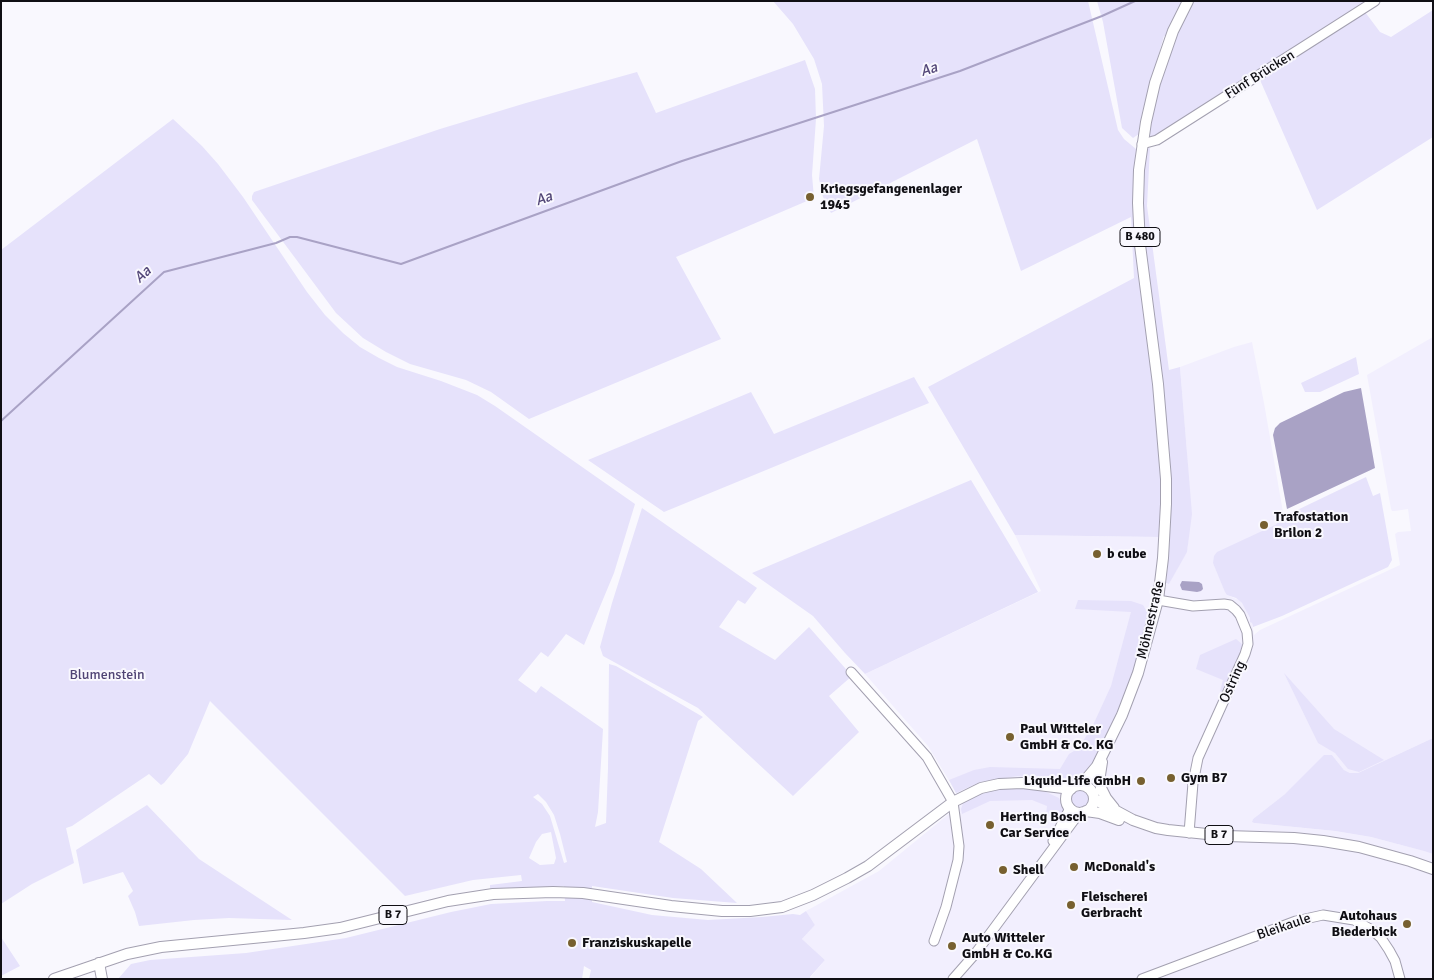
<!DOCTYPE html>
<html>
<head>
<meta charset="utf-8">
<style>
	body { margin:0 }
	#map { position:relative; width:1434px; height:980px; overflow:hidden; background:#f9f8fe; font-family:Signika,sans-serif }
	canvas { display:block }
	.frame { position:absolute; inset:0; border:2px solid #100f14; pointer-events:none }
</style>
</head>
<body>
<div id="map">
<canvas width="1434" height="980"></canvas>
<div class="frame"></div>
</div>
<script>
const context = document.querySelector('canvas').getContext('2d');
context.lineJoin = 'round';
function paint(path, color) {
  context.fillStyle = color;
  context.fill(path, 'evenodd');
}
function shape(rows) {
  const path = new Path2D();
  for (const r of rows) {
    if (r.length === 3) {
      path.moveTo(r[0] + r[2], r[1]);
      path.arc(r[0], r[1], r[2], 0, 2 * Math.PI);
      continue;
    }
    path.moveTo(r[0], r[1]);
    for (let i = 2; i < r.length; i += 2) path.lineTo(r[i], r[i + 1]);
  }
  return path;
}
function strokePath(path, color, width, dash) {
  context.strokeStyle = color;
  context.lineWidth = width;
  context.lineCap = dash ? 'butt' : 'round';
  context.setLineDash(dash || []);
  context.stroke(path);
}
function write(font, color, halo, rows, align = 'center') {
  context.font = font + ' Signika,sans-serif';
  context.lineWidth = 4;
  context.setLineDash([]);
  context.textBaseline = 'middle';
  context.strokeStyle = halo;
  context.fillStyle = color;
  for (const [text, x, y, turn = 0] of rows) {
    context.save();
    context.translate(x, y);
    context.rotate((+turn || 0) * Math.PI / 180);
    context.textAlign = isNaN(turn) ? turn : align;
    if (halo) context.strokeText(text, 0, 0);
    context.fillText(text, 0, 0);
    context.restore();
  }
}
paint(shape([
	[1433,337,1433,738,1358,773,1350,773,1344,770,1332,755,1302,779,1285,794,1253,819,1252,822,1254,823,1335,831,1371,837,1425,851,1433,854,1433,979,811,979,810,978,825,960,802,939,815,925,806,911,879,871,961,804,953,787,928,746,865,674,1041,591,1015,535,1160,537,1155,580,1169,584,1187,550,1189,533,1187,454,1180,367,1234,347,1252,342,1264,403,1284,518,1275,525,1227,595,1239,600,1245,607,1252,623,1254,635,1260,630,1400,565,1395,534,1398,532,1411,531,1408,509,1395,511,1392,511,1391,509,1367,375]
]), '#f2effe');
paint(shape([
	[773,1,1088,1,1118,130,1124,139,1136,149,1134,214,1136,253,1154,389,1162,481,1160,537,1015,535,928,387,1134,278,1131,217,1021,271,977,139,831,213,823,197,819,179,824,126,822,84,814,59,793,24],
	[1097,1,1372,1,1365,12,1380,32,1391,37,1433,10,1433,137,1317,210,1260,80,1151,141,1147,137,1161,74,1174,38,1164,36,1149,88,1142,113,1139,134,1133,138,1122,128,1103,22],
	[805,60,815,89,816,119,812,175,814,198,676,257,721,339,529,419,491,392,466,380,410,364,386,352,363,338,336,313,252,200,252,196,254,192,440,129,526,103,637,72,656,113],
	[173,119,202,146,218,164,243,197,307,292,325,315,343,333,360,347,379,358,397,367,441,381,477,395,495,406,635,504,614,573,584,645,566,634,548,657,541,652,518,680,536,693,541,686,603,729,598,812,595,827,606,823,608,768,609,664,616,666,703,717,698,721,659,842,701,869,737,903,673,898,592,886,592,902,652,915,708,920,762,917,793,914,800,915,806,911,815,925,802,939,825,960,810,977,811,979,589,979,591,970,584,966,582,979,118,979,131,964,150,960,246,953,346,938,451,912,491,904,547,901,565,901,564,886,490,889,490,885,522,881,521,875,473,880,405,896,210,701,188,754,164,783,161,785,149,774,72,826,66,828,74,863,32,884,1,904,1,250],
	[538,794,546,802,554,815,560,834,567,862,564,863,550,816,542,804,533,797],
	[551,832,556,858,554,864,540,865,529,858,536,842,542,834],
	[1150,148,1147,206,1169,370,1180,367,1192,514,1187,552,1169,584,1166,583,1168,564,1171,515,1169,465,1145,252,1142,214,1144,171,1146,149],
	[1356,357,1359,374,1320,392,1305,392,1301,383],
	[914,377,929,403,664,512,588,460,751,392,774,434],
	[1366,477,1373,496,1380,493,1392,560,1388,567,1282,616,1253,627,1252,623,1250,622,1250,618,1242,603,1236,598,1227,595,1225,592,1213,563,1214,556,1217,552,1275,525,1291,513],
	[971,480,1038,592,865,674,845,653,813,616,752,573],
	[642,508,757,588,745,604,738,600,719,627,775,660,809,627,852,676,829,696,859,732,793,796,698,708,603,656,600,647,612,603],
	[1078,600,1131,601,1143,605,1147,612,1145,628,1136,665,1120,709,1097,758,1087,773,1079,781,1067,782,1018,776,997,779,980,782,956,793,949,780,974,770,990,767,1060,769,1069,754,1079,748,1094,723,1111,686,1131,612,1075,609],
	[1236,639,1243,645,1241,653,1223,693,1220,691,1223,680,1196,669,1200,655],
	[1284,673,1334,729,1384,760,1359,772,1348,769,1335,753,1318,743],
	[1433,738,1433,854,1424,851,1371,837,1335,831,1254,823,1252,822,1253,819,1285,794,1324,755,1332,755,1344,770,1350,773,1358,773],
	[1020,787,1046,792,1059,798,1065,810,1059,822,1046,815,1047,806,1032,800,990,801,962,814,961,809,963,803,979,795,1001,788],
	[1081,799,11],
	[147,805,199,859,292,920,229,918,194,920,139,926,135,912,128,896,133,891,123,872,83,884,76,850],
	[1,937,20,966,1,976]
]), '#e6e2fb');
paint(shape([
	[1361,388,1375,468,1287,509,1273,435,1275,428,1280,423,1344,392],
	[1182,581,1199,582,1202,584,1203,589,1201,591,1197,592,1182,590,1180,585]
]), '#a9a2c5');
strokePath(shape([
	[1,421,164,272,276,243,290,237,297,237,401,264,682,161,960,71,1102,16,1135,1]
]), '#a9a2c5', 2);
const minor = shape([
	[1142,144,1157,140,1375,1],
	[1158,600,1193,606,1224,604,1230,605,1236,610,1240,615,1247,632,1248,644,1245,654,1198,758,1193,783,1189,833],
	[851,672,927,757,953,802,959,846,958,860,946,907,934,941],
	[1053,841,1070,808],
	[953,979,975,954,1074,820,1082,812],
	[1142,979,1296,921,1323,915,1354,920,1372,930,1381,938,1389,950,1395,961,1400,979]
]);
const major = shape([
	[1102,762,1100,775,1101,788,1106,798,1114,808],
	[1081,785,1097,766,1122,715,1138,673,1158,600,1163,558,1166,504,1166,479,1158,384,1140,245,1138,203,1139,170,1146,122,1155,83,1173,31,1188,1],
	[1080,799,14],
	[1094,799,1133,820,1156,828,1168,830,1226,836,1294,838,1323,841,1359,847,1410,861,1433,869],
	[1086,811,1100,813,1119,820],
	[99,963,102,979],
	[54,979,127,954,161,947,304,933,340,928,448,901,493,894,553,892,583,893,671,906,722,911,750,911,782,907,813,895,847,878,868,866,953,802,981,788,999,784,1022,783,1071,789]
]);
strokePath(minor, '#a3a0b0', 11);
strokePath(major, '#a3a0b0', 12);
strokePath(minor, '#fff', 9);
strokePath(major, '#fff', 10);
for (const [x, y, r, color] of [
	[810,197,5,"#776030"],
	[1264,525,5,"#776030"],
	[1097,554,5,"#776030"],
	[1010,737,5,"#776030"],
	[1171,778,5,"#776030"],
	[1141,781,5,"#776030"],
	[990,825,5,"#776030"],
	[1074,867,5,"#776030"],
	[1003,870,5,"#776030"],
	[1071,905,5,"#776030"],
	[1407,924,5,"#776030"],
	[572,943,5,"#776030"],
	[952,946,5,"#776030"]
]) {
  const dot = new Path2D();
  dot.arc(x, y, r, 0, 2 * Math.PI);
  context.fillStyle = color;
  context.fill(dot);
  strokePath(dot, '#f9f8fe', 2);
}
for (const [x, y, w] of [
	[1140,237,40],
	[1219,835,28],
	[393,915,28]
]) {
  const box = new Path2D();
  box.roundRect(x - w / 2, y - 9.5, w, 19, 4);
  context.fillStyle = '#f9f8fe';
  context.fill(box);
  strokePath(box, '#100f14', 1);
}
write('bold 12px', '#100f14', null, [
	["B 480",1140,237],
	["B 7",1219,835],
	["B 7",393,915]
]);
write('14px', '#100f14', '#f9f8fe', [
	["Fünf Brücken",1260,75,-32],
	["Möhnestraße",1151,620,-77],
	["Ostring",1233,682,-66],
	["Bleikaule",1284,927,-19]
]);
write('bold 14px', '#100f14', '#f9f8fe', [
	["Kriegsgefangenenlager",820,189],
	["1945",820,205],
	["Trafostation",1274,517],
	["Brilon 2",1274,533],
	["b cube",1107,554],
	["Paul Witteler",1020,729],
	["GmbH & Co. KG",1020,745],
	["Gym B7",1181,778],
	["Liquid-Life GmbH",1131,781,"right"],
	["Herting Bosch",1000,817],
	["Car Service",1000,833],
	["McDonald's",1084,867],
	["Shell",1013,870],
	["Fleischerei",1081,897],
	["Gerbracht",1081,913],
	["Autohaus",1397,916,"right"],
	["Biederbick",1397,932,"right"],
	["Auto Witteler",962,938],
	["GmbH & Co.KG",962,954],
	["Franziskuskapelle",582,943]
], 'left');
write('14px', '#504475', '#f9f8fe', [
	["Blumenstein",107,675]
]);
write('italic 15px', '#514576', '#f9f8fe', [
	["Aa",929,70,-18],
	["Aa",544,199,-20],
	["Aa",143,275,-43]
]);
</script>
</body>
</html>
